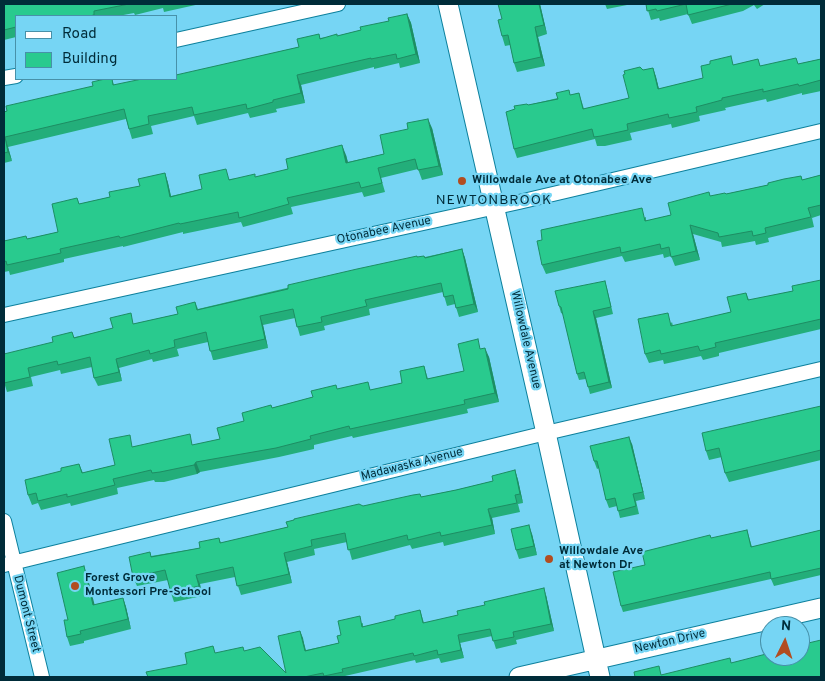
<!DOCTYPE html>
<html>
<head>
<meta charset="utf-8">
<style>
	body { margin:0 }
	#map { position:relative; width:825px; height:681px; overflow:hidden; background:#76d5f4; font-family:Overpass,sans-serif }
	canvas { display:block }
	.frame { position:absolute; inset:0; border:5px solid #002c39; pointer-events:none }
	.legend { position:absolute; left:15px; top:15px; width:162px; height:65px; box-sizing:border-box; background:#76d5f4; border:1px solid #4791a9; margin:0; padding:6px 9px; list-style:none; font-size:15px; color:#002c39 }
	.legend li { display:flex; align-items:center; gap:10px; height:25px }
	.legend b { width:25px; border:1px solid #4791a9 }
	.north { position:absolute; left:760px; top:616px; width:50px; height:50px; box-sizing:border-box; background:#76d5f4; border:1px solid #4791a9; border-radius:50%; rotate:4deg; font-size:14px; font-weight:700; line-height:20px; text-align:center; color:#002c39 }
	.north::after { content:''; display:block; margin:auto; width:18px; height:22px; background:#b24d20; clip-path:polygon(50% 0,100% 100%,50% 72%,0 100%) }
</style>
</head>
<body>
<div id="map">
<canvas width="825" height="681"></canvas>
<div class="frame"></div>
<ul class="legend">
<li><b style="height:6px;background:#fff"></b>Road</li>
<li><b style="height:14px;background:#29ca8e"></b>Building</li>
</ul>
<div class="north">N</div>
</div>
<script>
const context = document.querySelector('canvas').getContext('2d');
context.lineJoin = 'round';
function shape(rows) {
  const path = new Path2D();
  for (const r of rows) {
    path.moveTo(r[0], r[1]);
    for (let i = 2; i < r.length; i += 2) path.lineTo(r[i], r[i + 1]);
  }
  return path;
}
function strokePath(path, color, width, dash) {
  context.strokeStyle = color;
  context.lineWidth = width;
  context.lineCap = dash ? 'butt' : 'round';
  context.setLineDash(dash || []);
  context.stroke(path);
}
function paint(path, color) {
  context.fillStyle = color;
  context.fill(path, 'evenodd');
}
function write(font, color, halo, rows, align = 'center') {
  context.font = font + ' Overpass,sans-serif';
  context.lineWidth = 4.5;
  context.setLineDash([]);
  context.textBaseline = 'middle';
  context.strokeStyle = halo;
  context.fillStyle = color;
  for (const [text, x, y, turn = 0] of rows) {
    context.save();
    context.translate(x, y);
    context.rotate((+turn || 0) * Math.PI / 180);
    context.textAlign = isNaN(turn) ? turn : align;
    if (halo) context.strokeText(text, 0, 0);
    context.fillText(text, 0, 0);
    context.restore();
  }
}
const street = shape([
	[176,40,338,4],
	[4,78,16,76],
	[4,315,519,202,821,131],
	[4,521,42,677],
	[4,565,546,433,821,369]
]);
const secondary = shape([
	[448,4,546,433,600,677],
	[519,677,821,608]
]);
strokePath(street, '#0d809d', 16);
strokePath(secondary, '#0d809d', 21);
strokePath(street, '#fff', 14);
strokePath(secondary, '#fff', 19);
paint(shape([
	[4,4,200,4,164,12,163,8,135,15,134,13,118,16,16,16,16,37,4,40],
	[540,4,547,34,538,37,545,66,517,72,514,63,510,45,505,46,502,36,502,19],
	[605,4,632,4,607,9],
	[646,4,765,4,757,9,754,5,743,11,692,24,688,14,660,21,659,18,651,20],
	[407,14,411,23,420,63,400,68,399,63,374,69,374,67,301,85,305,103,276,109,277,112,250,118,248,113,197,125,194,116,151,126,153,134,132,139,126,119,8,147,12,161,4,163,4,112,93,86,112,79,114,85,176,79,204,69,299,47,319,34,320,38,337,36,361,30,389,21],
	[758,59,760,66,798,64,821,59,821,91,802,95,802,93,767,102,766,99,725,108,726,110,699,116,700,121,672,128,671,124,630,133,632,140,605,146,597,146,595,139,517,158,514,149,515,109,528,105,579,93,584,109,629,98,643,70,653,68,656,77,659,89,703,78,734,65],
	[432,128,443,175,422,180,418,169,381,178,385,192,364,197,362,192,291,207,293,214,243,227,241,222,183,234,183,232,123,247,123,246,64,259,64,262,10,275,9,271,4,272,4,241,27,239,58,232,77,198,79,204,110,197,140,186,165,173,168,183,171,196,202,189,230,179,256,177,346,155,348,162,384,154],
	[821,175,821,215,812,218,814,227,768,238,769,242,756,245,755,241,722,247,721,242,693,234,700,260,675,266,671,256,664,258,663,254,625,262,622,256,546,274,542,265,646,217,646,221,671,215,711,196,726,194,768,185,801,176,802,180],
	[462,249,465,258,478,312,459,317,455,304,447,306,443,292,369,309,370,315,324,326,325,330,300,336,295,318,263,325,268,348,215,360,213,360,208,342,177,349,179,356,153,362,152,359,119,368,122,381,98,386,94,378,92,367,61,374,60,370,31,377,33,386,7,392,4,382,53,342,178,314,195,302,198,309,417,257,425,257],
	[821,280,821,329,719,353,719,356,703,360,701,356,664,364,663,360,649,363,645,354,672,322,673,326,731,312,746,293,749,300,793,291],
	[605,281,607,288,613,314,596,318,612,388,590,394,586,379,579,380,577,374,563,314,561,313,559,306],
	[481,349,489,357,499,402,467,409,468,413,353,438,352,436,314,445,314,449,279,457,200,472,197,474,164,482,155,482,154,480,117,488,118,494,71,506,70,503,41,510,38,503,32,505,28,495,61,471,79,464,83,473,115,465,134,446,194,445,220,439,244,421,272,408,313,397,338,389,371,390,402,383,424,366,428,379,464,371],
	[821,406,821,460,729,482,725,473,722,457,709,460,706,451],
	[632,444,645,499,636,501,639,514,620,518,617,506,609,508,606,500,599,468,597,469,594,461],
	[515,470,518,480,523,503,518,504,520,512,492,518,495,534,444,546,443,542,412,549,410,545,352,560,347,542,314,549,315,555,287,562,292,583,241,595,235,577,200,584,202,596,174,602,171,593,168,580,137,586,133,577,151,556,200,548,219,538,221,543,288,527,363,506,421,497,456,490,493,481],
	[747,530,752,547,821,530,821,575,774,586,771,579,623,612,621,606,645,565],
	[532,534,537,555,519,559,516,550],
	[87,575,94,605,123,598,126,607,131,629,84,641,84,643,70,646,67,637,68,620],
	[546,595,554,631,516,640,517,644,496,649,492,636,460,643,464,658,441,663,439,658,416,663,415,660,345,676,345,677,148,677,187,664,213,646,215,653,244,651,286,673,300,631,306,650,339,643,341,635,363,623,363,627,395,619,420,610,424,623]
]), '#23ae7a');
paint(shape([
	[539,4,540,4,547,34,544,25],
	[407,14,411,23,420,63,416,54],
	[535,27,538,37,545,66,541,57],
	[653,68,656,77,661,98,658,89],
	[297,75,301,85,305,103,301,93],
	[428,119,432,128,443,175,439,166],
	[5,137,8,147,12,161,8,152],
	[342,145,346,155,350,172,346,163],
	[165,173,168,183,173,206,170,197],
	[690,225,693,234,700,260,696,251],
	[462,249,465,258,478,312,474,304],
	[593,311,596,318,612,388,609,382],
	[260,316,263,325,268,348,265,339],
	[485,348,489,357,499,402,495,393],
	[116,359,119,368,122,381,119,372],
	[629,437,632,444,645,499,643,492],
	[196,462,200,472,197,474,194,465],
	[515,470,518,480,523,503,520,494],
	[488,509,492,518,495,534,492,525],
	[529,525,532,534,537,555,534,546],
	[284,553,287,562,292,583,289,574],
	[84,566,87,575,97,614,93,605],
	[196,575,200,584,202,596,199,586],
	[544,588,546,595,554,631,551,624],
	[123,598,126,607,131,629,128,619],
	[300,631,303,638,307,658,305,651],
	[458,635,460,643,464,658,461,650]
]), '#1d8d63');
const building = shape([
	[4,4,129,4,94,11,94,15,89,16,16,16,16,27,4,30,4,4],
	[498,4,539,4,544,25,535,27,541,57,514,63,508,35,502,36,498,20,502,19,498,4],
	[646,4,732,4,688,15,686,4,657,11,656,9,647,11,646,4],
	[407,14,416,54,397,59,396,54,371,59,371,58,297,75,301,93,273,100,273,102,247,109,246,104,194,115,192,107,148,116,149,124,129,129,124,109,5,137,8,152,4,153,4,112,7,111,6,106,93,86,92,82,105,79,112,79,113,85,142,79,176,79,176,75,299,47,297,39,319,34,320,39,337,34,337,36,361,30,360,27,389,21,388,18,407,14],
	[731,56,733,65,758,59,760,66,796,58,798,64,821,59,821,80,799,86,798,84,763,92,763,89,722,98,722,100,696,107,697,112,669,118,668,114,627,124,628,130,601,136,594,137,592,129,514,149,506,112,515,109,514,106,527,104,528,105,558,99,556,93,569,90,570,95,579,93,583,109,629,98,623,75,625,74,624,71,640,67,643,70,653,68,658,89,703,78,701,66,710,64,710,61,731,56],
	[428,119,439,166,418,170,415,159,378,168,382,183,361,188,359,182,287,198,289,204,239,218,238,212,180,224,179,223,120,238,119,236,60,249,61,253,7,265,6,261,4,262,4,241,26,236,27,239,58,232,52,204,77,198,79,204,110,197,109,192,140,186,138,179,165,173,170,197,202,189,199,175,226,169,229,180,255,174,255,177,288,169,286,159,342,145,346,163,384,154,380,135,408,129,407,123,428,119],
	[821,175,821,205,808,208,811,217,765,228,766,233,753,236,752,231,719,237,718,233,690,225,696,251,671,257,669,247,661,249,660,244,621,253,620,247,542,265,537,241,542,240,541,230,642,208,645,221,671,215,668,203,709,192,710,196,725,193,726,194,768,185,768,183,784,179,801,176,802,180,821,175],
	[462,249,474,304,456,308,453,295,444,297,441,283,365,300,367,306,321,317,322,322,297,327,293,309,260,316,265,339,212,351,210,351,206,332,174,340,175,347,150,354,149,350,116,359,119,372,94,378,90,357,58,365,57,361,28,368,30,377,4,383,4,354,53,342,52,337,72,332,74,338,113,328,110,318,131,313,133,324,178,314,176,307,195,302,197,310,288,289,288,285,357,269,417,256,417,257,424,256,425,258,462,249],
	[821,280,821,319,715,343,716,347,700,351,698,346,661,354,660,350,645,354,638,319,668,313,671,326,731,312,727,297,746,293,748,300,793,291,792,286,821,280],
	[605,281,611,307,593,311,609,382,588,387,584,372,577,374,561,307,559,306,555,291,605,281],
	[478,339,480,349,485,348,495,393,464,400,465,404,350,429,349,426,310,436,311,439,276,448,196,462,194,465,160,472,152,473,151,470,113,479,115,485,67,497,67,494,38,501,36,493,28,495,25,480,61,471,61,468,79,464,82,473,115,465,109,439,130,435,132,447,190,434,192,445,220,439,217,428,244,421,242,413,271,405,272,408,313,397,311,391,336,385,337,389,368,382,370,390,402,383,400,371,424,366,427,379,464,371,458,344,478,339],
	[821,406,821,450,725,473,719,448,706,451,702,433,821,406],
	[629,437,643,492,633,494,636,506,618,511,615,498,606,500,599,469,597,461,594,461,590,446,629,437],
	[515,470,520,494,515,495,517,503,488,509,492,525,441,536,440,532,408,540,407,535,348,550,345,533,311,540,312,546,284,553,289,574,237,586,233,567,196,575,199,586,171,593,165,570,133,577,129,557,150,552,151,557,200,548,199,542,219,538,220,543,288,527,286,522,294,520,294,519,359,504,363,506,413,495,420,494,421,497,456,490,493,481,492,476,515,470],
	[529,525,534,546,516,550,511,529,529,525],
	[747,530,751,547,821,530,821,568,771,579,770,572,621,606,613,572,645,565,642,552,710,535,711,538,747,530],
	[84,566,93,605,123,598,128,619,80,631,81,634,67,637,64,620,68,620,57,573,84,566],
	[544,588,551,624,513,632,514,637,493,641,490,629,458,635,461,650,438,655,437,650,414,656,413,653,342,669,343,672,324,676,323,673,304,677,148,677,146,672,187,664,185,653,213,646,215,653,243,647,244,651,260,647,286,673,278,636,300,631,305,651,339,643,337,636,341,635,338,621,360,616,362,627,395,619,395,616,420,610,423,623,458,615,457,611,485,605,484,602,544,588],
	[821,640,821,677,635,677,634,672,659,666,661,675,730,658,731,663,770,653,770,656,800,656,800,645,821,640]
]);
paint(building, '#29ca8e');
strokePath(building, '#1d8d63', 1);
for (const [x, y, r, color] of [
	[462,181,5,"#b24d20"],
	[549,559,5,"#b24d20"],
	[75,586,5,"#b24d20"]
]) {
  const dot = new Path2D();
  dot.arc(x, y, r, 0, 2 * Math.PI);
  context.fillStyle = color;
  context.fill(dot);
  strokePath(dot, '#76d5f4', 2);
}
write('bold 12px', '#002c39', '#76d5f4', [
	["Willowdale Ave at Otonabee Ave",472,181],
	["Willowdale Ave",559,552],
	["at Newton Dr",559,566],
	["Forest Grove",85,579],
	["Montessori Pre-School",85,593]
], 'left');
write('12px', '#002c39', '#76d5f4', [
	["Otonabee Avenue",384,231,-12],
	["Willowdale Avenue",525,340,77],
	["Madawaska Avenue",412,465,-14],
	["Dumont Street",26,614,76],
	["Newton Drive",670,642,-13]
]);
context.letterSpacing = '1px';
write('14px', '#002c39', '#76d5f4', [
	["NEWTONBROOK",494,201]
]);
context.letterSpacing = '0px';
</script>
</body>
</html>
